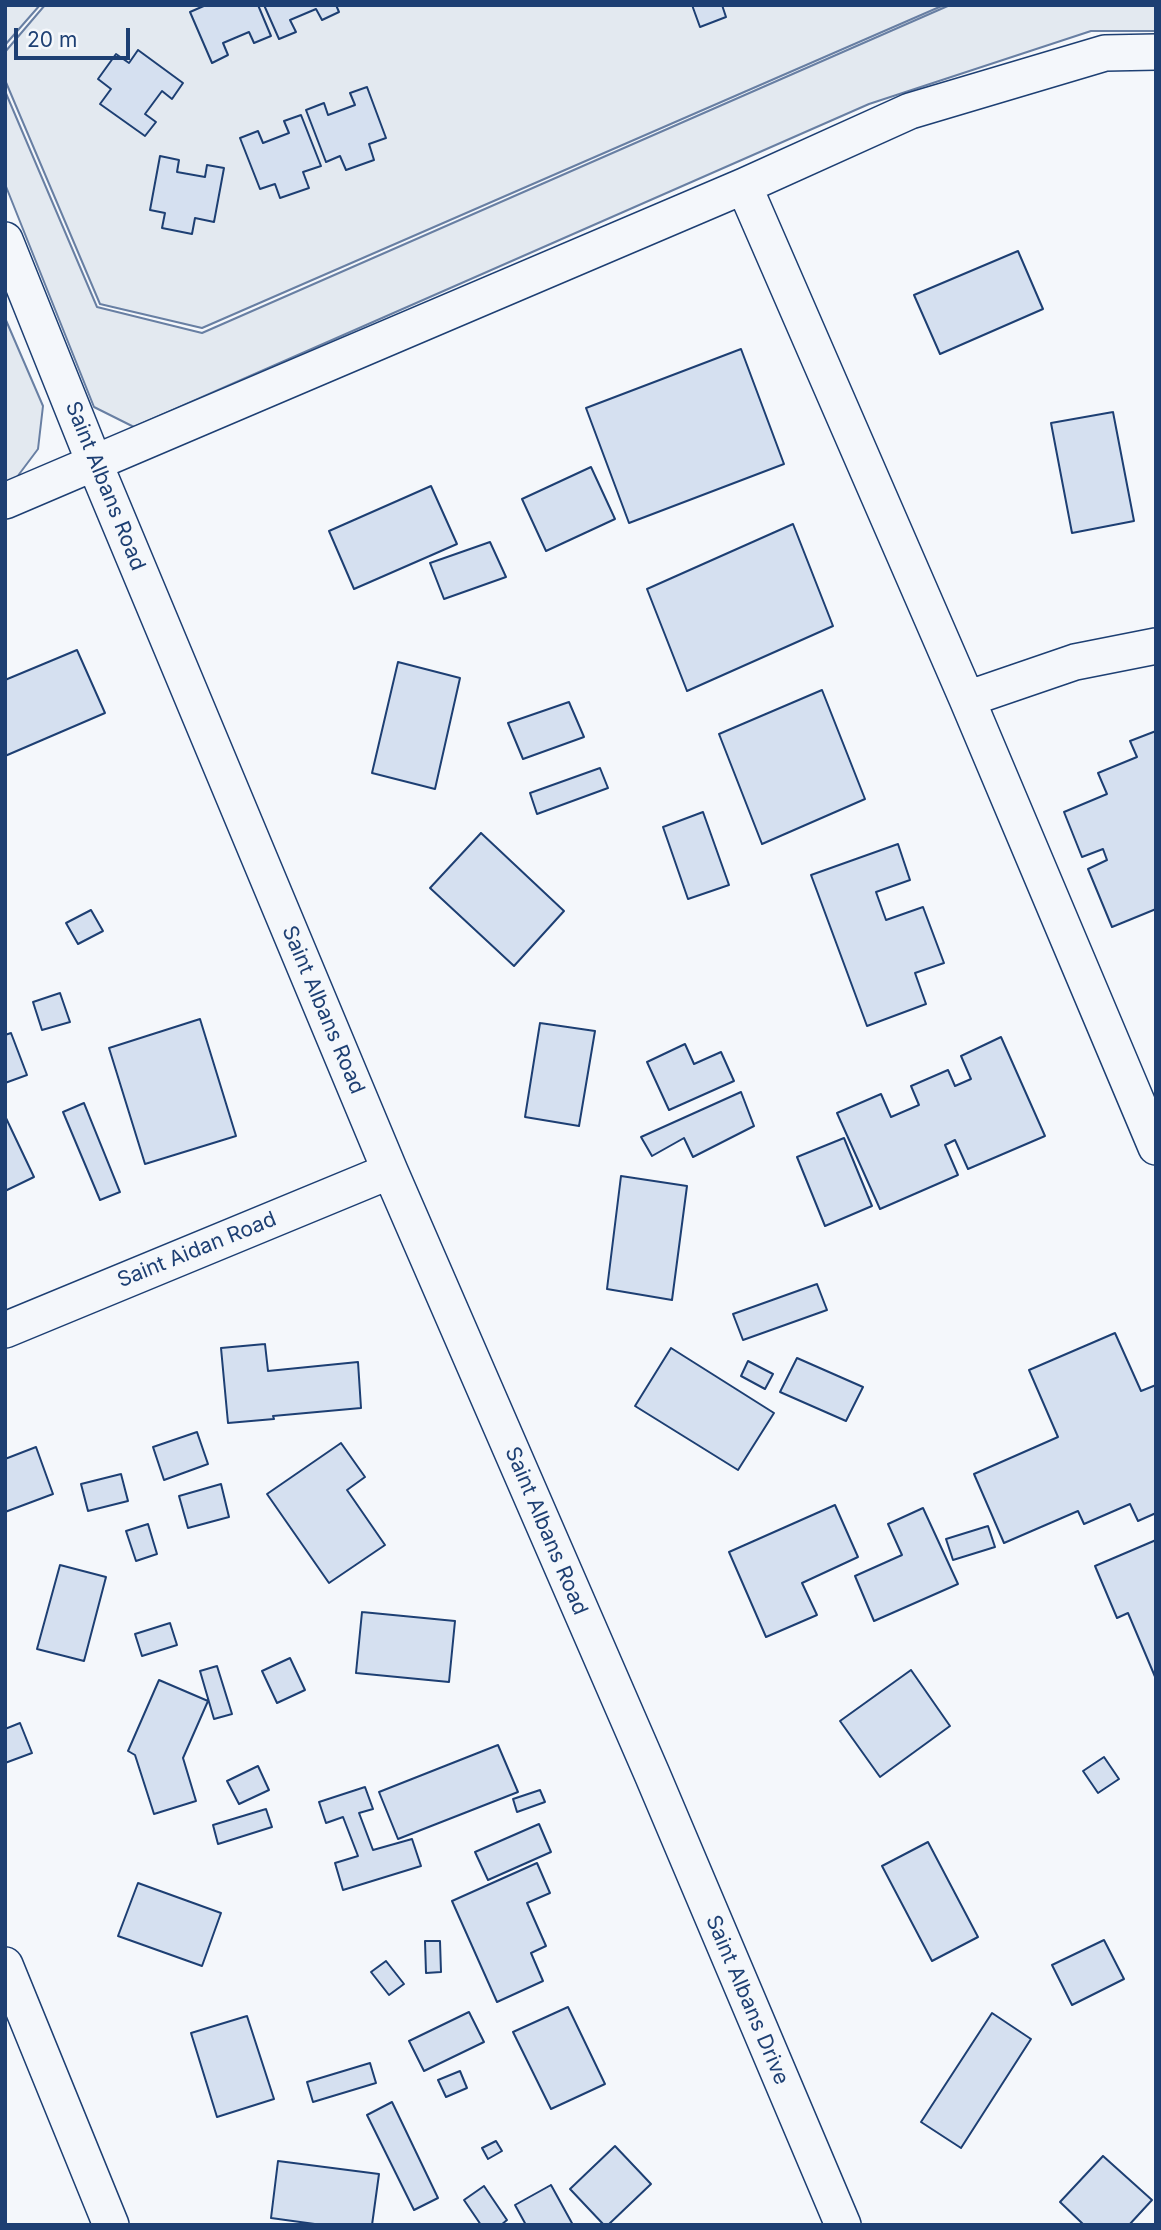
<!DOCTYPE html>
<html>
<head>
<meta charset="utf-8">
<style>
	body { margin:0 }
	#map { position:relative; width:1161px; height:2230px; overflow:hidden; background:#f4f7fb; font-family:Inter,sans-serif }
	canvas { display:block }
	.frame { position:absolute; inset:0; border:7px solid #1d3f73; pointer-events:none }
	.scale { position:absolute; left:14px; top:28px; width:116px; height:32px; box-sizing:border-box; border:4px solid #1d3f73; border-top:0; padding-left:9px; font-size:21px; line-height:24px; white-space:nowrap; color:#1d3f73; -webkit-text-stroke:5px #f4f7fb; paint-order:stroke }
</style>
</head>
<body>
<div id="map">
<canvas width="1161" height="2230"></canvas>
<div class="frame"></div>
<div class="scale">20 m</div>
</div>
<script>
const context = document.querySelector('canvas').getContext('2d');
context.lineJoin = 'round';
function paint(path, color) {
  context.fillStyle = color;
  context.fill(path, 'evenodd');
}
function shape(rows) {
  const path = new Path2D();
  for (const r of rows) {
    path.moveTo(r[0], r[1]);
    for (let i = 2; i < r.length; i += 2) path.lineTo(r[i], r[i + 1]);
  }
  return path;
}
function strokePath(path, color, width, dash) {
  context.strokeStyle = color;
  context.lineWidth = width;
  context.lineCap = dash ? 'butt' : 'round';
  context.setLineDash(dash || []);
  context.stroke(path);
}
function write(font, color, halo, rows, align = 'center') {
  context.font = font + ' Inter,sans-serif';
  context.lineWidth = 5;
  context.setLineDash([]);
  context.textBaseline = 'middle';
  context.strokeStyle = halo;
  context.fillStyle = color;
  for (const [text, x, y, turn = 0] of rows) {
    context.save();
    context.translate(x, y);
    context.rotate((+turn || 0) * Math.PI / 180);
    context.textAlign = isNaN(turn) ? turn : align;
    if (halo) context.strokeText(text, 0, 0);
    context.fillText(text, 0, 0);
    context.restore();
  }
}
const green = shape([
	[5,5,40,5,5,45,5,5],
	[45,5,944,5,202,328,100,304,5,80,5,52,45,5],
	[950,5,1156,5,1156,31,1091,31,869,104,134,427,94,407,5,184,5,91,97,307,202,333,950,5],
	[5,318,43,406,38,449,14,481,5,486,5,318]
]);
paint(green, '#e3e9f0');
strokePath(green, '#687fa3', 2);
const building = shape([
	[206,5,258,5,271,36,254,43,249,32,223,43,228,55,212,63,190,12,206,5],
	[264,5,336,5,339,12,322,20,316,9,290,20,296,32,279,39,264,5],
	[692,5,722,5,726,17,700,27,692,5],
	[138,50,183,83,172,99,162,91,145,114,156,122,145,136,100,104,111,89,98,79,116,54,129,63,138,50],
	[367,87,386,138,369,144,374,160,346,170,340,156,326,162,306,110,324,103,328,115,355,105,350,93,367,87],
	[301,115,321,166,303,172,309,188,280,198,275,184,260,189,240,138,258,131,263,143,289,133,284,121,301,115],
	[160,156,179,160,177,172,205,177,207,165,224,168,214,222,195,218,192,234,162,228,165,213,150,210,160,156],
	[1018,251,1043,309,940,354,914,295,1018,251],
	[741,349,784,464,629,523,586,408,741,349],
	[1113,412,1134,521,1072,533,1051,423,1113,412],
	[591,467,615,519,546,551,522,499,591,467],
	[431,486,457,544,354,589,329,531,431,486],
	[793,524,833,626,687,691,647,589,793,524],
	[490,542,506,577,444,599,430,563,490,542],
	[77,650,105,713,5,756,5,680,77,650],
	[398,662,460,678,435,789,372,773,398,662],
	[822,690,865,799,762,844,719,734,822,690],
	[569,702,584,737,523,759,508,723,569,702],
	[1156,731,1156,909,1112,927,1088,869,1107,860,1103,849,1082,857,1064,812,1107,794,1098,773,1137,757,1130,741,1156,731],
	[600,768,608,788,537,814,530,793,600,768],
	[703,812,729,885,688,899,663,827,703,812],
	[481,833,564,911,514,966,430,888,481,833],
	[898,844,910,880,876,892,886,920,923,907,944,963,915,973,926,1004,867,1026,811,875,898,844],
	[91,910,103,931,78,944,66,923,91,910],
	[60,993,70,1022,42,1030,33,1002,60,993],
	[200,1019,236,1136,145,1164,109,1048,200,1019],
	[540,1023,595,1031,579,1126,525,1117,540,1023],
	[11,1033,27,1075,5,1083,5,1035,11,1033],
	[1001,1037,1045,1136,968,1169,955,1140,945,1145,958,1175,880,1209,837,1113,881,1094,891,1117,919,1105,911,1086,948,1070,955,1086,971,1079,961,1056,1001,1037],
	[685,1044,694,1064,721,1052,734,1081,669,1110,647,1062,685,1044],
	[741,1092,754,1126,693,1157,684,1138,652,1156,641,1137,741,1092],
	[84,1103,120,1192,100,1200,63,1112,84,1103],
	[5,1116,34,1177,5,1191,5,1116],
	[844,1138,872,1206,825,1226,797,1157,844,1138],
	[621,1176,687,1186,672,1300,607,1289,621,1176],
	[817,1284,827,1310,743,1340,733,1314,817,1284],
	[1115,1333,1141,1391,1156,1385,1156,1513,1138,1521,1130,1504,1084,1524,1078,1511,1004,1543,974,1474,1058,1437,1029,1370,1115,1333],
	[265,1344,268,1371,358,1362,361,1408,273,1416,274,1419,228,1423,221,1348,265,1344],
	[671,1348,774,1413,738,1470,635,1406,671,1348],
	[797,1358,863,1387,846,1421,780,1392,797,1358],
	[748,1361,773,1374,765,1389,741,1376,748,1361],
	[197,1432,208,1464,164,1480,153,1447,197,1432],
	[341,1443,365,1477,347,1490,385,1545,329,1583,267,1494,341,1443],
	[36,1447,53,1494,5,1512,5,1459,36,1447],
	[121,1474,128,1501,88,1511,81,1484,121,1474],
	[221,1484,229,1517,188,1528,179,1496,221,1484],
	[835,1505,858,1557,802,1583,817,1615,766,1637,729,1552,835,1505],
	[923,1508,958,1584,874,1621,855,1576,902,1555,888,1524,923,1508],
	[148,1524,157,1554,136,1561,126,1531,148,1524],
	[988,1526,995,1547,953,1560,946,1539,988,1526],
	[1156,1540,1156,1679,1128,1613,1117,1618,1095,1566,1156,1540],
	[60,1565,106,1577,84,1661,37,1649,60,1565],
	[362,1612,455,1621,449,1682,356,1673,362,1612],
	[170,1623,177,1645,142,1656,135,1634,170,1623],
	[290,1658,305,1690,277,1703,262,1671,290,1658],
	[217,1666,232,1714,214,1719,200,1671,217,1666],
	[911,1670,950,1726,880,1777,840,1721,911,1670],
	[159,1680,208,1701,183,1758,196,1801,154,1814,135,1755,128,1751,159,1680],
	[20,1723,32,1753,5,1763,5,1729,20,1723],
	[498,1745,518,1792,398,1839,379,1792,498,1745],
	[1104,1757,1119,1779,1098,1793,1083,1771,1104,1757],
	[258,1766,269,1790,239,1804,227,1781,258,1766],
	[365,1787,373,1809,359,1813,373,1850,412,1839,421,1866,343,1890,335,1863,358,1856,343,1817,326,1823,319,1802,365,1787],
	[540,1790,545,1802,517,1812,513,1799,540,1790],
	[266,1809,272,1827,218,1844,213,1825,266,1809],
	[539,1824,551,1852,488,1880,475,1852,539,1824],
	[928,1842,978,1937,932,1961,882,1866,928,1842],
	[537,1863,550,1893,527,1903,546,1946,531,1953,543,1981,497,2002,452,1901,537,1863],
	[138,1883,221,1913,202,1966,118,1936,138,1883],
	[1104,1940,1124,1979,1072,2005,1052,1965,1104,1940],
	[425,1941,440,1941,441,1972,426,1973,425,1941],
	[386,1961,404,1984,389,1995,371,1972,386,1961],
	[568,2007,605,2084,551,2109,513,2032,568,2007],
	[469,2012,484,2042,424,2071,409,2041,469,2012],
	[992,2013,1031,2039,961,2148,921,2122,992,2013],
	[247,2016,274,2099,217,2117,191,2033,247,2016],
	[370,2063,376,2083,313,2102,307,2082,370,2063],
	[460,2071,467,2088,446,2097,438,2080,460,2071],
	[392,2102,438,2198,414,2210,367,2115,392,2102],
	[496,2141,502,2151,488,2159,482,2148,496,2141],
	[615,2146,651,2184,608,2225,604,2225,570,2189,615,2146],
	[1103,2156,1152,2200,1129,2225,1084,2225,1060,2202,1103,2156],
	[278,2161,379,2174,372,2225,322,2225,271,2218,278,2161],
	[551,2185,573,2225,526,2225,515,2205,551,2185],
	[484,2186,507,2220,501,2225,481,2225,464,2200,484,2186]
]);
paint(building, '#d5e0f0');
strokePath(building, '#1d3f73', 2);
const street = shape([
	[744,186,967,699,1156,1147],
	[5,240,94,462,390,1171,652,1774,843,2225],
	[5,501,744,186,910,111,1105,53,1156,52],
	[967,699,1075,662,1156,646],
	[5,1330,390,1171],
	[5,1965,111,2225]
]);
strokePath(street, '#1d3f73', 38);
strokePath(street, '#f4f7fb', 35);
write('21px', '#1d3f73', '#f4f7fb', [
	["Saint Albans Road",105,486,68],
	["Saint Albans Road",323,1010,67],
	["Saint Aidan Road",197,1250,-22],
	["Saint Albans Road",546,1531,67],
	["Saint Albans Drive",747,2000,67]
]);
</script>
</body>
</html>
